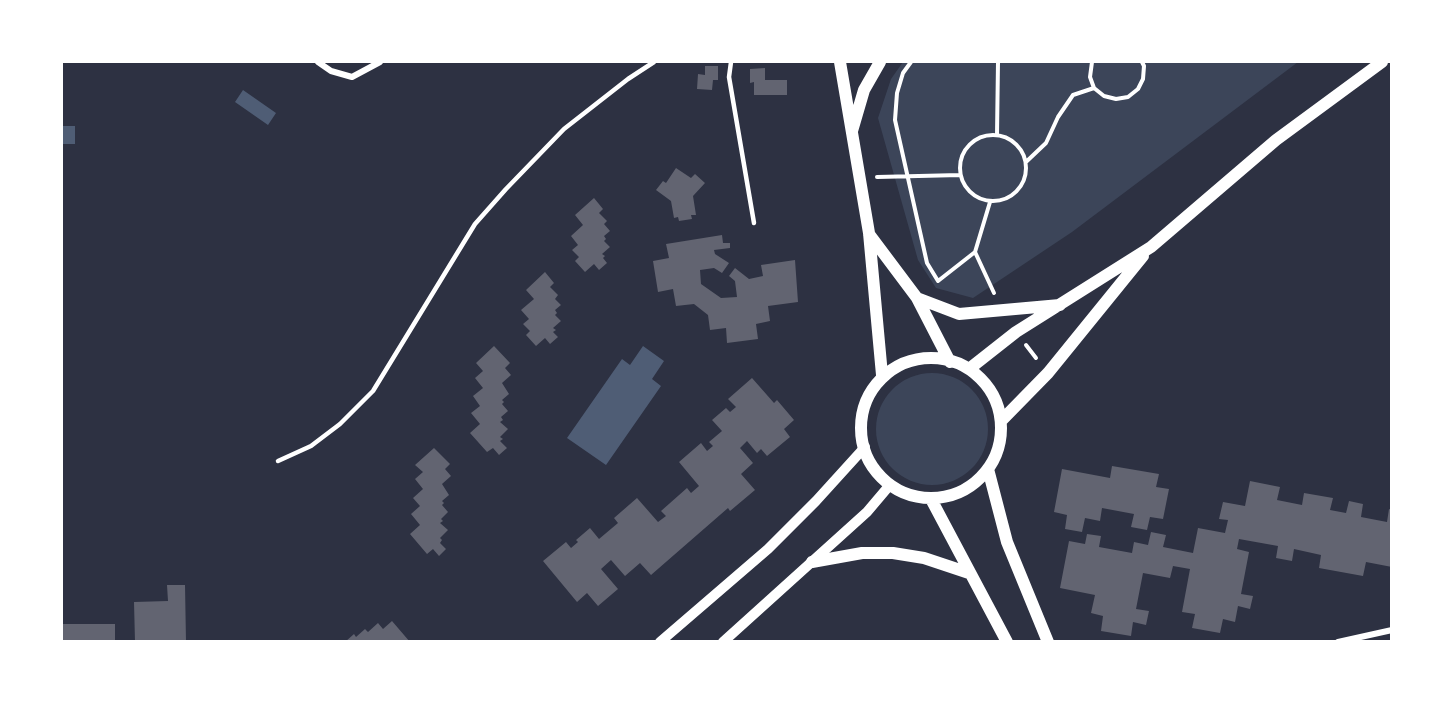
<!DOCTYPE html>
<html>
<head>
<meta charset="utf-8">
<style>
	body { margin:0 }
	#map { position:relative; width:1453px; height:703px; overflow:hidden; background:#2d3142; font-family:Karla,sans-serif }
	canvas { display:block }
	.frame { position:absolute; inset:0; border:63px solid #fff; pointer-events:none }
</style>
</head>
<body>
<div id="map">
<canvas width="1453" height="703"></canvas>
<div class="frame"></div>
</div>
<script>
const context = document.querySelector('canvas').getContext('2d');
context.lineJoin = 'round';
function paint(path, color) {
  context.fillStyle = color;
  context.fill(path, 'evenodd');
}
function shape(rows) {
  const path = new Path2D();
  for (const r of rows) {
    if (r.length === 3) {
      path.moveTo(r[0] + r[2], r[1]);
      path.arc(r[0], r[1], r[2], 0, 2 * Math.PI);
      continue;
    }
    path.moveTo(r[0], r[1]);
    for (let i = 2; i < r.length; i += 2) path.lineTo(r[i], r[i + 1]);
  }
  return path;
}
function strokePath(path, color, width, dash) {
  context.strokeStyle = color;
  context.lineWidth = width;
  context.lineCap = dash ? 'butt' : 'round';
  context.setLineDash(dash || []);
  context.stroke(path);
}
paint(shape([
	[903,62,1298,62,1072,232,973,298,936,288,918,260,878,118,891,79],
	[932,429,56]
]), '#3c4559');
paint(shape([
	[243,90,276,113,268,125,235,102],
	[62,126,75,126,75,144,62,144],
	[643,346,664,361,652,379,661,386,606,465,567,438,622,359,630,365]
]), '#4f5d75');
paint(shape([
	[705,66,718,66,718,80,713,80,712,90,697,89,698,74,705,75],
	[765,68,765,80,787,80,787,95,754,95,754,82,750,83,750,69],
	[676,168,691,178,695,174,705,183,693,196,696,215,691,215,692,219,679,221,678,217,674,218,671,201,656,190,663,181,666,183],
	[594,198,603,209,599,213,607,221,604,224,610,231,604,236,606,239,604,241,610,247,602,254,605,256,603,258,607,263,599,270,594,264,585,272,575,261,579,257,572,250,578,245,571,236,583,225,575,215],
	[722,235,723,243,730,243,730,248,714,250,715,254,729,263,722,273,714,268,700,270,701,284,721,298,737,297,735,281,729,276,735,268,749,279,763,276,761,265,795,260,798,302,768,306,770,321,756,324,758,339,727,343,726,328,710,330,708,315,694,304,676,306,673,289,658,292,653,261,669,258,666,244],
	[545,272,554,283,550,287,558,295,555,299,561,305,555,310,557,313,555,315,561,321,553,328,556,330,553,332,558,337,550,344,545,338,536,346,526,335,530,331,523,324,529,319,521,310,534,299,526,290],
	[494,346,510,363,505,368,511,375,502,383,509,394,502,400,504,402,502,404,508,411,501,417,503,420,500,422,508,429,500,437,503,439,500,441,507,448,499,455,493,448,487,452,470,433,480,424,471,413,480,406,473,396,483,388,475,378,483,371,476,363],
	[752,378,774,403,777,400,794,420,784,429,790,437,767,456,761,449,757,453,747,441,740,448,753,463,741,474,755,490,730,511,728,508,651,575,640,563,625,576,611,560,601,569,618,589,598,606,587,593,577,602,543,561,566,542,571,548,578,542,576,540,590,528,599,539,618,523,614,518,637,498,658,522,666,516,661,511,687,488,691,493,699,486,679,462,701,443,707,451,713,446,709,442,722,431,712,420,726,408,730,412,736,407,728,399],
	[434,448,450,464,445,469,451,476,442,484,449,495,442,501,444,503,442,505,448,512,441,519,443,521,440,523,448,530,440,538,442,540,440,543,446,549,439,556,433,549,427,554,410,534,420,525,411,514,420,506,413,498,423,489,415,479,423,472,415,465],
	[1112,466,1159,474,1156,487,1169,489,1163,519,1150,517,1147,530,1131,527,1134,514,1102,508,1100,521,1085,518,1082,532,1065,529,1067,515,1054,512,1062,469,1110,478],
	[1250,481,1280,487,1277,500,1302,505,1304,493,1333,498,1330,510,1346,513,1349,501,1363,504,1361,517,1387,522,1389,509,1392,510,1392,567,1366,562,1363,576,1319,568,1321,555,1294,549,1292,561,1276,558,1278,546,1239,539,1237,549,1249,552,1241,594,1253,596,1250,609,1238,606,1235,622,1223,619,1220,633,1192,628,1195,614,1182,612,1190,569,1173,566,1170,578,1143,573,1136,609,1149,611,1146,625,1133,622,1131,636,1101,631,1103,616,1091,613,1095,595,1060,588,1069,541,1085,544,1087,534,1101,536,1099,547,1132,553,1134,542,1148,545,1151,532,1166,535,1163,547,1193,553,1198,528,1225,533,1228,520,1219,519,1223,502,1245,506],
	[167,585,185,585,186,642,135,642,134,602,168,601],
	[392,621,410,642,345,642,354,634,356,637,365,629,368,632,378,623,383,629],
	[62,624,115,624,115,642,62,642]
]), '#626471');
strokePath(shape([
	[911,62,903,73,897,93,895,120,927,263,938,281],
	[1092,62,1090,77,1094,88,1104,96,1116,99,1128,97,1138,89,1143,79,1144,66,1142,62],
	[997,135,998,62],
	[993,168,33],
	[1027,161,1046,143,1058,117,1073,95,1094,88],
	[877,177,960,175],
	[975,252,994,293],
	[938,281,975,252,990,202],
	[1026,345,1036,358]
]), '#fff', 4);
strokePath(shape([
	[731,62,729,77,754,223],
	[278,461,311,446,340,424,373,391,475,224,506,189,564,129,628,79,654,62]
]), '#fff', 4.5);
strokePath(shape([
	[318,62,331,71,352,77,380,62],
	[1338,642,1392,630]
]), '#fff', 6);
strokePath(shape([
	[660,642,768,549,816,501,865,447],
	[723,642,867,512,889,486]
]), '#fff', 10);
strokePath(shape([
	[840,62,869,233,882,375],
	[852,131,864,90,880,62],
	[869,234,917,298,950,362],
	[917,298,959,314,1060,305],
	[931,428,70],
	[969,369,1016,332,1151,247,1276,140,1382,62],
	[1001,421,1048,373,1143,256],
	[988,469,1007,542,1048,642],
	[931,499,1007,642],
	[812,562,862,553,893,553,924,558,969,573]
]), '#fff', 12);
</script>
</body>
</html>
